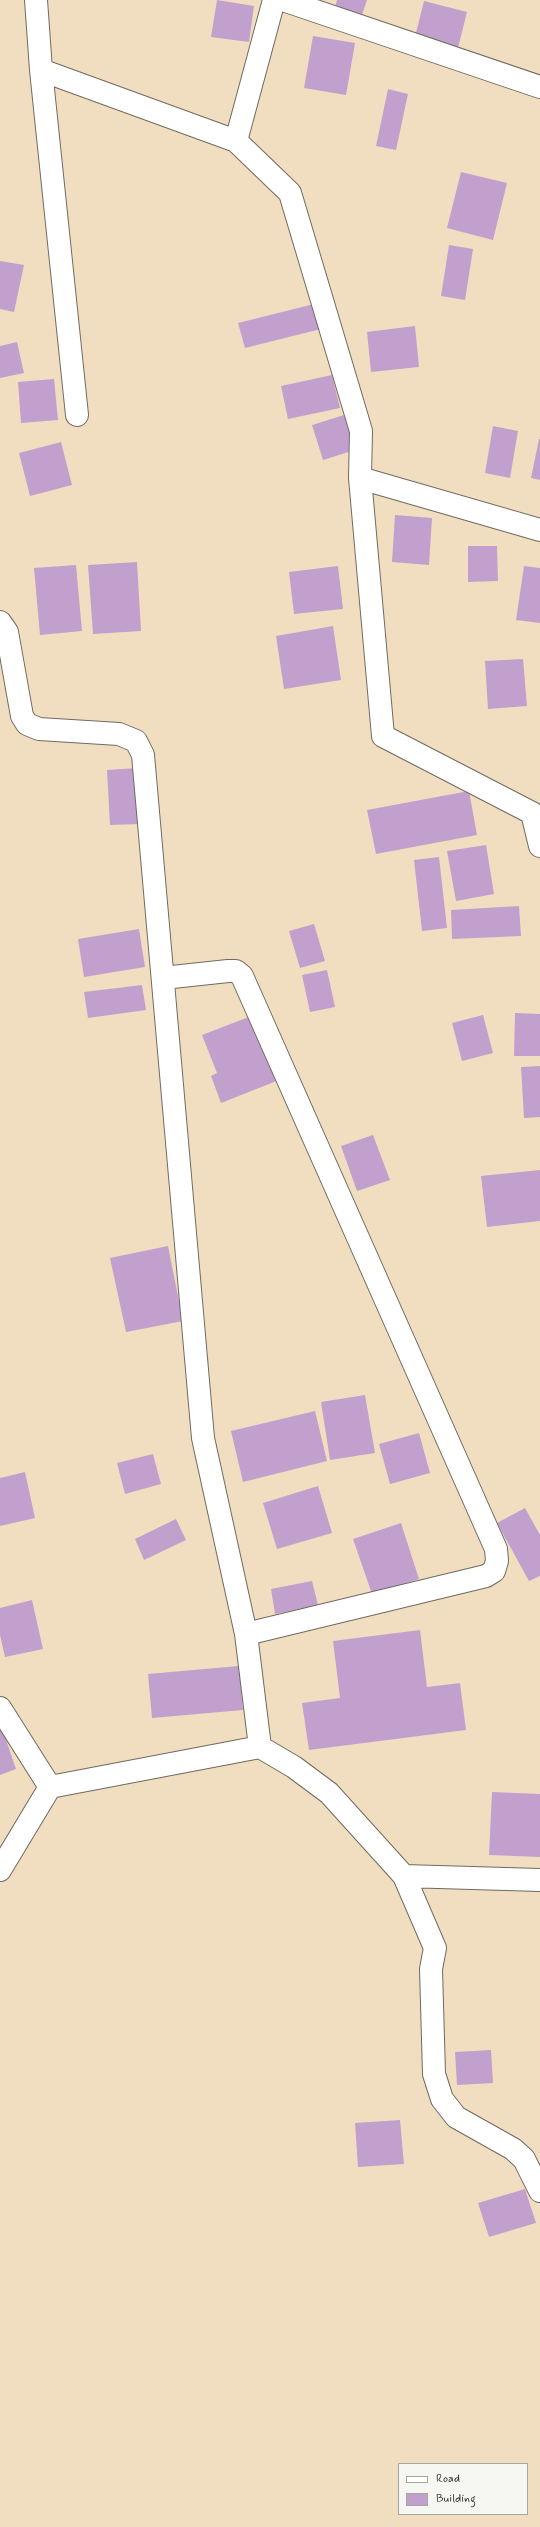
<!DOCTYPE html>
<html>
<head>
<meta charset="utf-8">
<style>
	body { margin:0 }
	#map { position:relative; width:540px; height:2527px; overflow:hidden; background:#f1dec1; font-family:Mynerve,sans-serif }
	canvas { display:block }
	.legend { position:absolute; left:398px; top:2463px; width:130px; height:52px; box-sizing:border-box; background:#f6f6f2; border:1px solid #a5a5a2; margin:0; padding:5px 7px; list-style:none; font-size:12px; color:#2b2b2b }
	.legend li { display:flex; align-items:center; gap:8px; height:20px }
	.legend b { width:20px; border:1px solid #a5a5a2 }
</style>
</head>
<body>
<div id="map">
<canvas width="540" height="2527"></canvas>
<ul class="legend">
<li><b style="height:5px;background:#fff"></b>Road</li>
<li><b style="height:11px;background:#c2a0ce"></b>Building</li>
</ul>
</div>
<script>
const context = document.querySelector('canvas').getContext('2d');
context.lineJoin = 'round';
function paint(path, color) {
  context.fillStyle = color;
  context.fill(path, 'evenodd');
}
function shape(rows) {
  const path = new Path2D();
  for (const r of rows) {
    path.moveTo(r[0], r[1]);
    for (let i = 2; i < r.length; i += 2) path.lineTo(r[i], r[i + 1]);
  }
  return path;
}
function strokePath(path, color, width, dash) {
  context.strokeStyle = color;
  context.lineWidth = width;
  context.lineCap = dash ? 'butt' : 'round';
  context.setLineDash(dash || []);
  context.stroke(path);
}
paint(shape([
	[217,0,254,6,249,42,211,37],
	[337,0,367,0,361,18,334,10],
	[424,1,467,12,458,48,415,37],
	[313,36,355,43,346,95,304,88],
	[388,89,408,94,396,150,376,146],
	[461,172,507,183,493,240,447,228],
	[449,245,473,249,465,300,441,296],
	[0,261,24,265,14,312,0,309],
	[318,303,325,328,245,348,238,323],
	[415,326,419,367,371,372,367,332],
	[17,342,24,373,0,378,0,346],
	[332,375,340,408,288,419,281,386],
	[54,379,58,420,21,423,18,382],
	[344,415,355,450,323,460,312,425],
	[493,426,518,431,510,478,485,473],
	[539,439,540,439,540,480,531,478],
	[61,442,72,485,30,496,19,453],
	[395,515,432,518,429,565,392,562],
	[468,546,497,546,498,581,468,582],
	[137,562,141,631,93,634,88,565],
	[76,565,82,631,40,635,34,568],
	[338,566,343,609,294,614,289,572],
	[524,566,540,568,540,623,516,620],
	[333,626,341,680,284,689,276,636],
	[523,659,527,706,488,709,485,661],
	[137,768,140,824,110,825,107,770],
	[469,791,477,835,376,854,367,810],
	[486,845,494,894,456,901,447,851],
	[439,857,447,928,422,931,414,860],
	[519,906,521,936,452,939,451,910],
	[314,924,325,961,300,968,289,931],
	[139,929,145,967,84,977,78,939],
	[327,970,335,1007,310,1012,302,975],
	[142,985,146,1010,88,1018,84,992],
	[515,1013,540,1014,540,1056,514,1056],
	[254,1015,279,1080,221,1103,211,1076,217,1073,202,1035],
	[483,1015,493,1053,462,1061,452,1023],
	[540,1066,540,1117,524,1118,521,1067],
	[373,1135,390,1180,357,1191,341,1146],
	[540,1170,540,1221,487,1227,481,1176],
	[168,1246,183,1321,126,1332,110,1258],
	[365,1395,375,1453,330,1460,321,1402],
	[315,1411,327,1461,243,1482,231,1431],
	[419,1433,430,1473,390,1484,379,1444],
	[153,1454,161,1484,125,1494,117,1463],
	[25,1472,35,1518,0,1526,0,1478],
	[318,1486,332,1533,277,1549,263,1503],
	[525,1508,540,1535,540,1576,529,1581,497,1523],
	[176,1519,186,1540,144,1560,135,1539],
	[401,1523,419,1579,372,1594,353,1539],
	[312,1581,318,1605,275,1614,271,1589],
	[32,1600,43,1649,5,1657,0,1635,0,1608],
	[420,1630,427,1687,460,1683,466,1730,309,1750,302,1703,340,1698,333,1641],
	[239,1666,243,1710,152,1718,148,1674],
	[0,1722,16,1769,0,1775],
	[492,1792,540,1794,540,1857,489,1855],
	[491,2050,493,2083,457,2085,455,2052],
	[400,2120,404,2164,358,2167,355,2123],
	[525,2189,536,2223,489,2237,478,2203]
]), '#c2a0ce');
const minor = shape([
	[36,0,41,70,236,141,290,193,361,431,360,478,383,736,532,813,540,846],
	[283,0,540,87],
	[41,70,77,415],
	[236,141,274,0],
	[360,478,540,530],
	[0,622,7,632,22,716,27,724,39,729,119,734,136,741,143,755,203,1438,246,1634,260,1747],
	[163,978,228,971,236,971,242,976,496,1549,497,1561,494,1571,486,1576,246,1634],
	[0,1708,50,1787],
	[0,1870,50,1787,260,1747,294,1767,329,1793,404,1876,540,1880],
	[404,1876,435,1948,431,1969,434,2074,442,2099,456,2117,513,2149,524,2159,540,2191]
]);
strokePath(minor, '#706a60', 24);
strokePath(minor, '#fff', 22);
</script>
</body>
</html>
